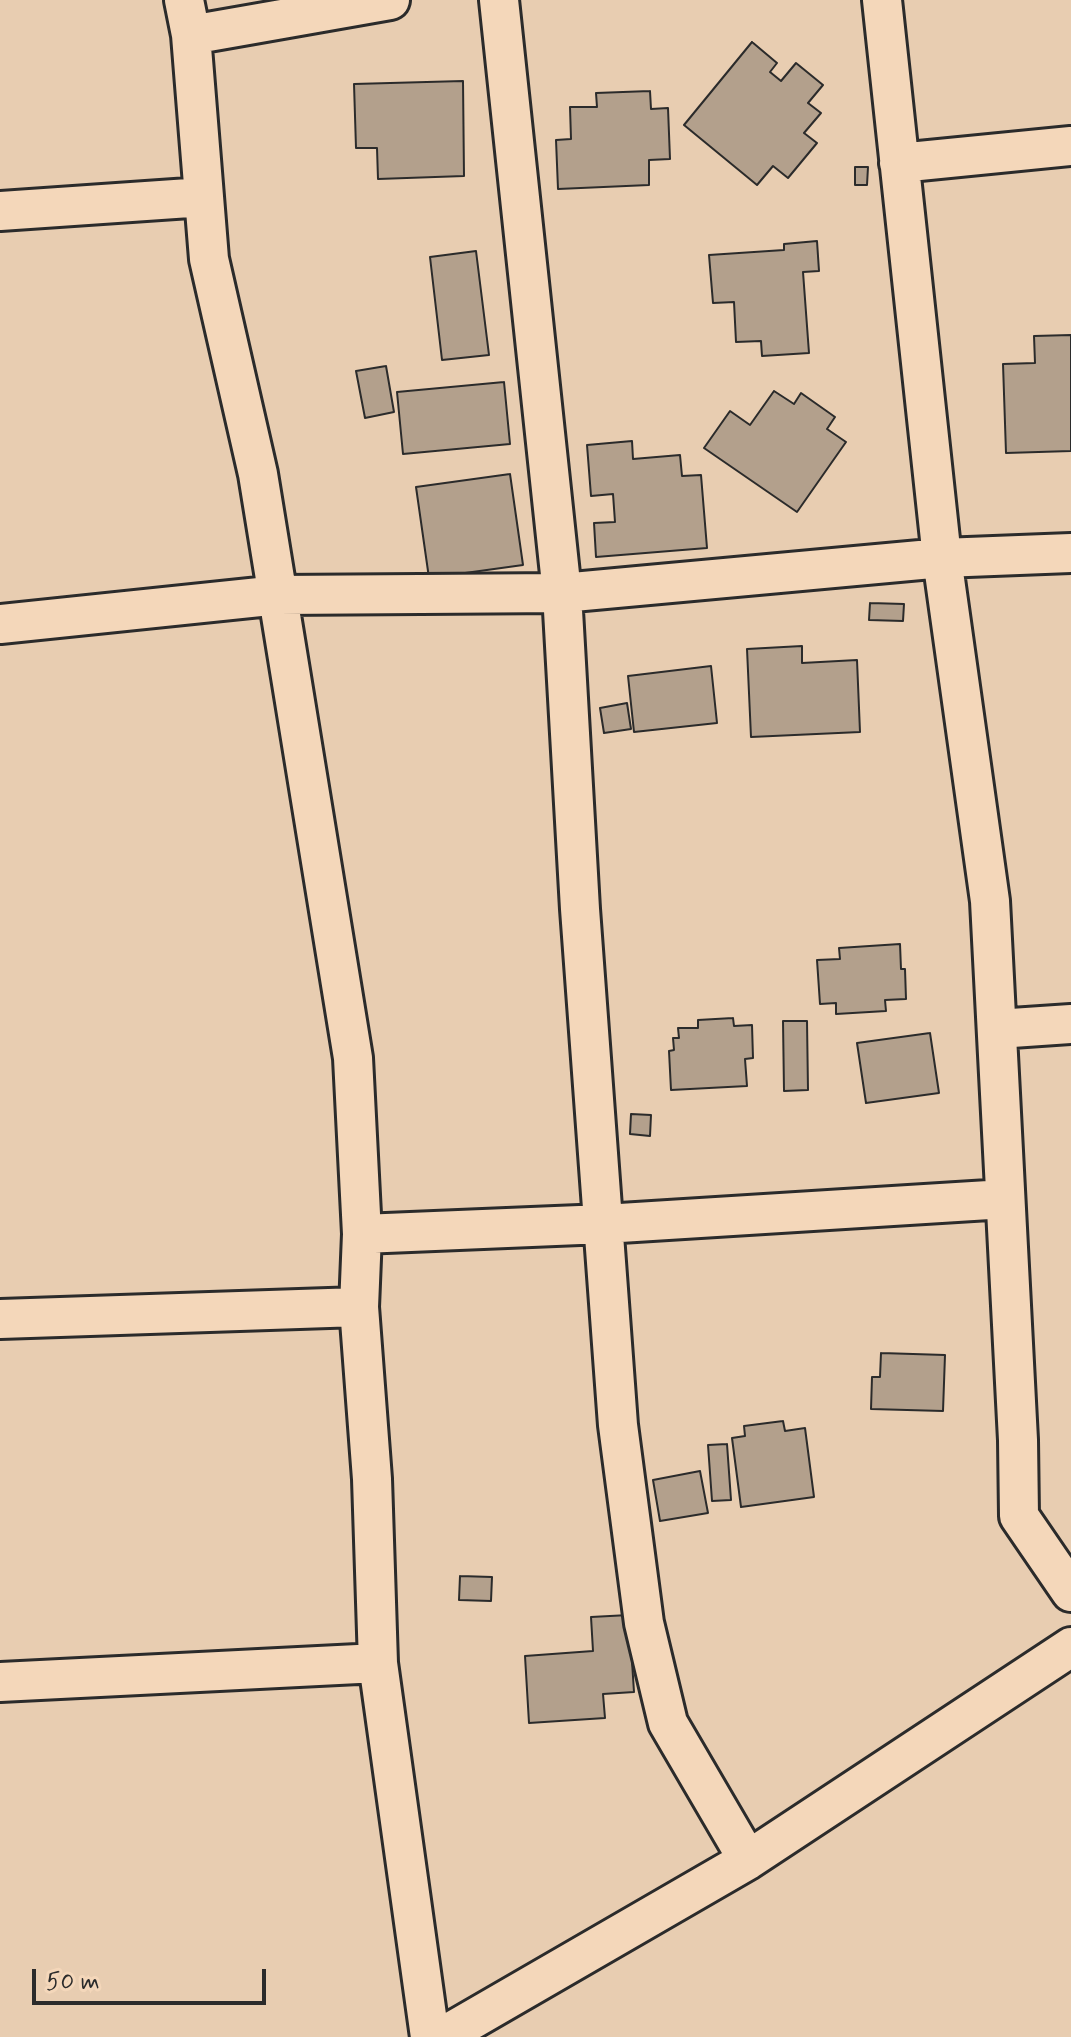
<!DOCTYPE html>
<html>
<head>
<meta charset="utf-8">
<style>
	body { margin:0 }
	#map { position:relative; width:1071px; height:2037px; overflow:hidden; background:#e8cdb1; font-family:Mynerve,sans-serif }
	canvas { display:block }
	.scale { position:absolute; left:32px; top:1969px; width:234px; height:36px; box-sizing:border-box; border:4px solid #2b2b2b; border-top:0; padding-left:10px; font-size:24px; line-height:28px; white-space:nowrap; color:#2b2b2b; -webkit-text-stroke:6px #f4d7ba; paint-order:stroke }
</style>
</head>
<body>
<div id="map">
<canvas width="1071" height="2037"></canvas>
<div class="scale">50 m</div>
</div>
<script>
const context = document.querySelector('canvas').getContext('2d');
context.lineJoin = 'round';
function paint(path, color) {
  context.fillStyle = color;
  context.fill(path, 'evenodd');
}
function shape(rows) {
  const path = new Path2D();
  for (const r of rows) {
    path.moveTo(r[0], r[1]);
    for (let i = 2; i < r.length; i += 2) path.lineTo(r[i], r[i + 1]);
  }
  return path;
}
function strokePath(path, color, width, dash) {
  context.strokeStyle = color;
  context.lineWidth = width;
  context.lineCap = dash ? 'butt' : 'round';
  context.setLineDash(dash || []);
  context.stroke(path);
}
const building = shape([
	[752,42,777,63,770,72,781,81,796,63,823,85,808,103,821,113,804,133,817,143,788,178,773,166,757,185,684,125,752,42],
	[463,81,464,176,378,179,377,148,356,148,354,84,463,81],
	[650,91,651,109,668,108,670,159,649,160,649,185,558,189,556,140,571,139,570,107,597,107,596,93,650,91],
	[855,167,868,167,867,185,855,185,855,167],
	[817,241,819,271,803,272,809,353,762,356,761,341,736,342,734,302,713,303,709,255,784,250,784,244,817,241],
	[476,251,489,355,442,360,430,257,476,251],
	[1071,335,1071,451,1006,453,1003,364,1035,363,1034,336,1071,335],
	[386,366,394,412,365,418,356,371,386,366],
	[504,382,510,444,403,454,397,392,504,382],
	[774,391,794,404,801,393,835,417,827,429,846,442,797,512,704,448,730,411,750,425,774,391],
	[632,441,633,459,680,455,682,476,701,475,707,548,596,557,594,523,615,522,613,494,591,496,587,445,632,441],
	[510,474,523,565,429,578,416,487,510,474],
	[870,603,904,604,903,621,869,620,870,603],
	[802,646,802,663,857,660,860,732,751,737,747,649,802,646],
	[711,666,717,723,634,732,628,676,711,666],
	[627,703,631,729,604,733,600,708,627,703],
	[900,944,901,969,905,969,906,999,885,1000,886,1011,836,1014,836,1003,820,1004,817,960,840,959,839,948,900,944],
	[733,1018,734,1026,752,1025,753,1058,745,1059,747,1086,671,1090,669,1051,674,1050,673,1038,679,1038,678,1028,698,1028,698,1020,733,1018],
	[783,1021,807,1021,808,1090,784,1091,783,1021],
	[930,1033,939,1093,866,1103,857,1043,930,1033],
	[631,1114,651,1115,650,1136,630,1134,631,1114],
	[881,1353,945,1355,943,1411,871,1409,872,1377,880,1377,881,1353],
	[783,1421,785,1431,805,1428,814,1497,741,1507,732,1438,745,1436,744,1426,783,1421],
	[727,1444,731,1500,712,1501,708,1445,727,1444],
	[700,1471,708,1513,660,1521,653,1480,700,1471],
	[460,1576,492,1577,491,1601,459,1600,460,1576],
	[629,1615,634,1692,603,1694,605,1718,529,1723,525,1656,593,1651,591,1617,629,1615]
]);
paint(building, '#b3a08c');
strokePath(building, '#2b2b2b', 2);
const minor = shape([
	[184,0,191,35,209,259,258,474,353,1058,362,1234,359,1307,372,1479,378,1663,430,2037],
	[499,0,562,593,580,909,618,1425,644,1623,668,1723,748,1860],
	[882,0,942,558,990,901,1018,1440,1019,1516,1071,1592],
	[191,35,390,0],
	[899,163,1071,146],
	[0,211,204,197],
	[0,624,279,595,562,593,942,558,1071,553],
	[997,1029,1071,1024],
	[362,1234,604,1224,1005,1199],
	[0,1319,359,1307],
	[0,1682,378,1663],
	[442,2037,748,1860,1071,1647]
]);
strokePath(minor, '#2b2b2b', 44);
strokePath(minor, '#f4d7ba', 38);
</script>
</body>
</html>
